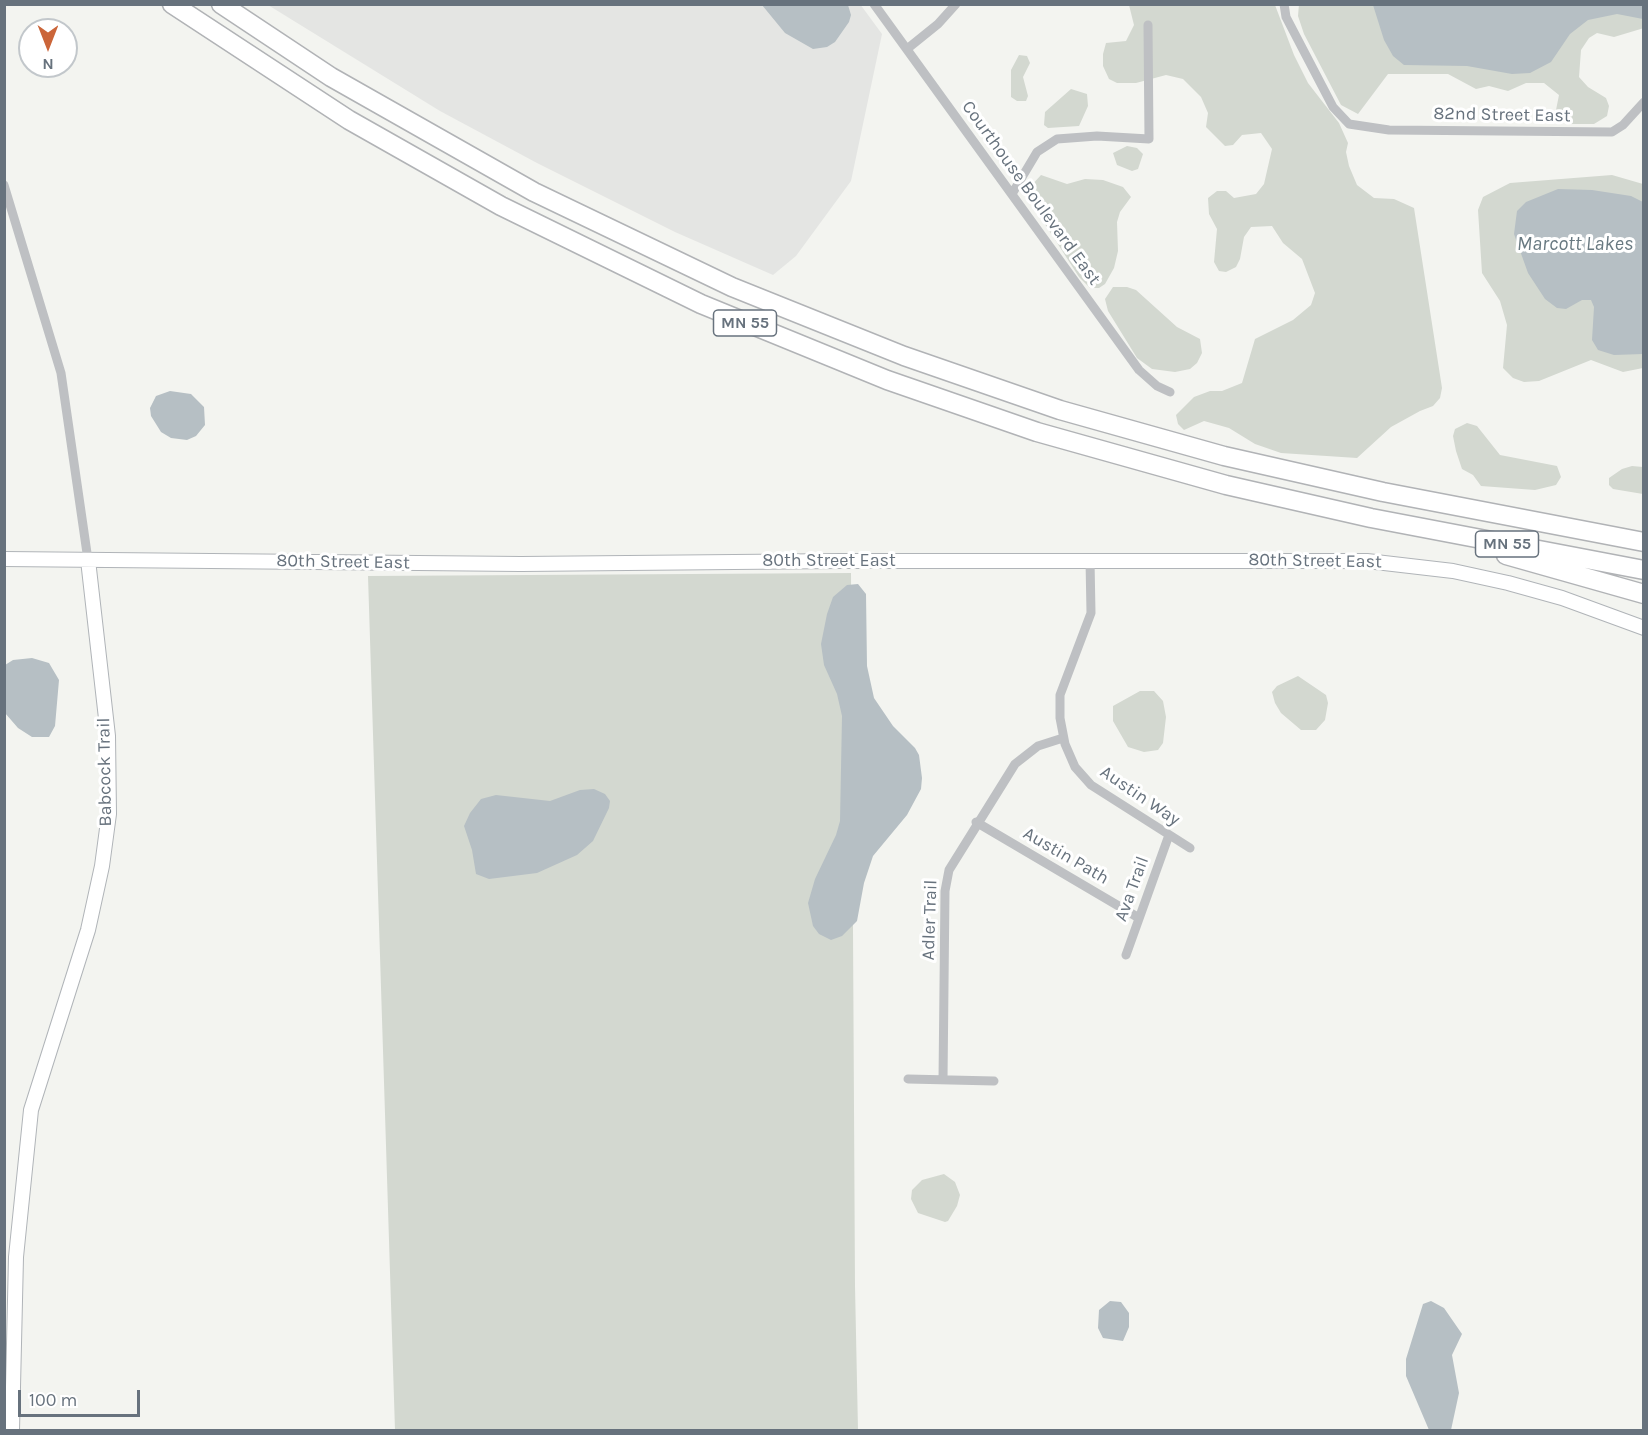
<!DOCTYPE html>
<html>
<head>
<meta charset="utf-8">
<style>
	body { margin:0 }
	#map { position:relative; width:1648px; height:1435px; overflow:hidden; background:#f3f4f0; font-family:Karla,sans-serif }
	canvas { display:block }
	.frame { position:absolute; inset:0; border:6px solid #67727d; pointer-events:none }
	.north { position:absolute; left:18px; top:18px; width:60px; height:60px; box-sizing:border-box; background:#fff; border:2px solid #c2c7cb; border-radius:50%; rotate:180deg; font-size:16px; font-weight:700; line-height:24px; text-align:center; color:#67727d }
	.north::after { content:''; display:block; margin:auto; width:21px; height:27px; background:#cb6539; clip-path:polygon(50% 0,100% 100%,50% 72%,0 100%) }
	.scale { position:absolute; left:18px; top:1390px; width:122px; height:27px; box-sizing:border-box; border:3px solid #67727d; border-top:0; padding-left:8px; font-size:18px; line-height:21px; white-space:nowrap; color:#67727d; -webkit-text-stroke:4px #fff; paint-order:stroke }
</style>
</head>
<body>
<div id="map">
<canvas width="1648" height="1435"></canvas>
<div class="frame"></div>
<div class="north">N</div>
<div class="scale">100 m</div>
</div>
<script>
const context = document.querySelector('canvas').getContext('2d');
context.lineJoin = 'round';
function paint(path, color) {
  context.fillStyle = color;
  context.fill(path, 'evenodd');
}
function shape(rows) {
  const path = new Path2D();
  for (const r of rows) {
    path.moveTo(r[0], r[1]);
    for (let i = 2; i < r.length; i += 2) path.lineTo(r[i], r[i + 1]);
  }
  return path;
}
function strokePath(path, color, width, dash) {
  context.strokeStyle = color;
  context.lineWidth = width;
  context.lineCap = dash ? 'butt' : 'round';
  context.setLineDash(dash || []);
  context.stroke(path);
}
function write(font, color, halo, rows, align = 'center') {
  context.font = font + ' Karla,sans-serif';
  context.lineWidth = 6;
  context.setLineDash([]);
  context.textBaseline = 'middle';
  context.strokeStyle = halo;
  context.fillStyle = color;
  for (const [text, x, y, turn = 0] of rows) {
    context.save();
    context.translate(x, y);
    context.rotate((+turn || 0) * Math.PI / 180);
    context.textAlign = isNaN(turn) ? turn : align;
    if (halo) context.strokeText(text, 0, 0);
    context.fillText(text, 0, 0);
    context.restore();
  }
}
paint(shape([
	[860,4,882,34,851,181,796,256,773,275,675,232,537,163,440,111,268,5]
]), '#e4e5e3');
paint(shape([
	[1299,4,1643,4,1644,28,1614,37,1597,33,1589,38,1581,50,1579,77,1588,87,1606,98,1609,106,1607,116,1594,124,1571,124,1561,120,1556,110,1559,95,1544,83,1526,83,1508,91,1489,86,1476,89,1448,74,1388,74,1358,114,1341,105,1304,34,1298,16],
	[1129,5,1275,5,1294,55,1308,83,1339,123,1348,143,1346,152,1349,166,1357,185,1374,198,1394,199,1414,208,1442,388,1440,398,1433,406,1420,411,1391,427,1357,458,1281,453,1255,444,1229,428,1204,421,1184,430,1178,424,1176,415,1194,397,1210,391,1222,391,1242,383,1255,339,1293,320,1311,305,1315,293,1302,259,1283,243,1272,226,1251,227,1244,237,1240,259,1236,267,1226,272,1219,271,1214,262,1217,229,1209,214,1208,198,1217,191,1226,191,1234,198,1256,194,1264,184,1272,149,1261,133,1242,135,1233,145,1225,146,1206,127,1208,113,1201,97,1183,79,1166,75,1136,83,1117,83,1109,79,1103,66,1103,54,1106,43,1126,41,1134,25],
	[1019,55,1027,56,1030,63,1023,77,1028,96,1026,101,1017,101,1011,97,1011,70],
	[1071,89,1087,94,1088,106,1079,126,1048,128,1044,125,1045,112],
	[1127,146,1137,148,1143,154,1138,169,1132,171,1117,165,1113,153],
	[1041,175,1067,184,1085,179,1103,180,1123,187,1131,197,1120,212,1117,222,1118,251,1114,268,1105,284,1099,288,1090,288,1079,277,1034,207,1030,187],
	[1612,175,1643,184,1643,368,1623,372,1591,360,1539,381,1524,382,1513,378,1503,368,1507,325,1500,301,1482,273,1478,210,1483,197,1510,183],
	[1113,287,1127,287,1136,290,1177,327,1200,339,1202,353,1197,363,1190,369,1175,372,1152,369,1137,358,1108,311,1105,299],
	[1467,423,1477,426,1500,455,1557,466,1561,477,1556,485,1535,490,1481,486,1473,475,1462,469,1456,451,1453,436,1455,429],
	[1632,466,1643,467,1643,494,1613,489,1609,485,1609,478,1622,469],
	[851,573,855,1286,858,1430,395,1430,368,576],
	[1298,676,1326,695,1328,703,1325,720,1316,730,1301,730,1281,713,1275,703,1272,692,1277,686],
	[1140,691,1154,691,1163,701,1166,717,1163,743,1158,750,1144,752,1128,747,1113,721,1113,706],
	[944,1174,955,1182,960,1195,957,1206,948,1221,945,1222,918,1213,911,1199,912,1190,922,1180]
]), '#d3d8d0');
paint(shape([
	[762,5,848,5,851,15,849,22,835,42,827,47,813,49,785,33],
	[1373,5,1643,5,1643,19,1617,14,1588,20,1570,34,1551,62,1530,73,1512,74,1467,66,1404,65,1393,56,1384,40],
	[1558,189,1592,190,1631,196,1643,202,1643,354,1614,355,1598,350,1592,340,1594,307,1591,300,1582,300,1566,309,1557,308,1545,299,1528,273,1514,234,1517,211,1526,202],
	[170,391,191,394,204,407,205,425,196,436,187,440,171,438,161,432,151,416,150,408,156,396],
	[858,584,866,594,867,666,874,698,893,726,915,748,919,755,922,778,921,789,907,815,873,856,864,883,857,921,842,936,831,940,819,934,813,926,808,903,815,879,836,835,840,821,842,716,837,694,824,665,821,644,827,614,833,597,847,585],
	[32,658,49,663,59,680,55,726,49,737,32,737,18,728,5,713,5,665,13,660],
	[594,789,605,794,610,801,609,808,593,841,577,855,537,873,489,879,476,874,472,850,464,826,470,813,481,799,496,795,550,801,580,790],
	[1110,1301,1121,1302,1129,1313,1129,1327,1123,1341,1103,1338,1098,1328,1099,1310],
	[1431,1301,1444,1308,1462,1334,1452,1355,1459,1393,1451,1430,1429,1430,1406,1376,1406,1359,1423,1304]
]), '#b6bfc4');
const secondary = shape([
	[4,559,521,564,841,561,1367,561,1453,571,1508,583,1562,598,1644,628],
	[12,1430,16,1257,31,1110,88,930,102,866,109,814,108,736,88,560]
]);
const highway = shape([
	[172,4,349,120,501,206,701,304,887,380,1037,432,1226,485,1371,518,1644,570],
	[221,4,331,77,534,192,732,287,904,356,1060,410,1224,456,1383,492,1644,542],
	[1506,555,1644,594]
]);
strokePath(secondary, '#b0b4b8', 16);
strokePath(highway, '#b1b3b6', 21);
strokePath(shape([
	[874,4,1139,370,1157,386,1170,392],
	[1284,4,1286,17,1333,107,1349,124,1389,130,1612,132,1623,125,1644,102],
	[907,49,938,24,956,4],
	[4,185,61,373,88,560],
	[1012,194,1037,152,1057,139,1097,136,1149,139,1148,25],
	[1090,560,1091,613,1060,695,1060,718,1065,744,1075,767,1091,785,1190,848],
	[976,822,1139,918],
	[1126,955,1169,835],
	[908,1079,994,1081],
	[943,1080,945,891,949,870,1015,764,1038,746,1063,738]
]), '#bec0c3', 9);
strokePath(secondary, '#fff', 14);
strokePath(highway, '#fff', 18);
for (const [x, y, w] of [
	[745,323,63],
	[1507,544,63]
]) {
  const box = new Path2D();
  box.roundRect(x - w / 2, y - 13, w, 26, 4.5);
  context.fillStyle = '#fff';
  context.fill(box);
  strokePath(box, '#67727d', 1.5);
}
write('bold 16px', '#67727d', null, [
	["MN 55",745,323],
	["MN 55",1507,544]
]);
write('18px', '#67727d', '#fff', [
	["82nd Street East",1502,115,1],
	["Courthouse Boulevard East",1031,193,54],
	["80th Street East",829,561],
	["80th Street East",1315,561,1],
	["80th Street East",343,562,1],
	["Babcock Trail",105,772,-91],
	["Austin Way",1140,796,34],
	["Austin Path",1066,856,30],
	["Ava Trail",1132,889,-70],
	["Adler Trail",930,920,-88]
]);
write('italic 20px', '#687981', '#fff', [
	["Marcott Lakes",1575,244]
]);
</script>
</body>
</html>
